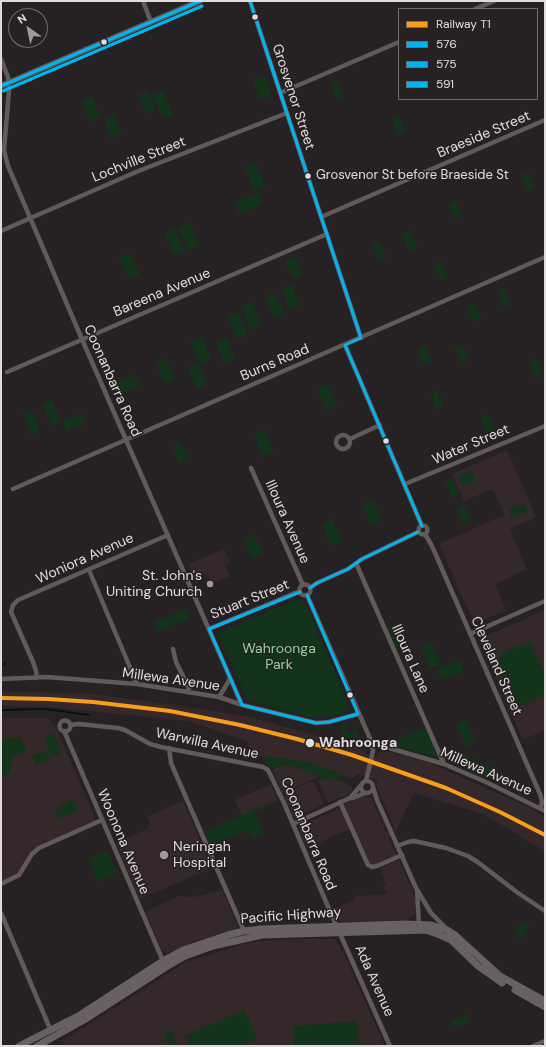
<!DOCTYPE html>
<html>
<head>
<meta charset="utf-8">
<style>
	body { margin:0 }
	#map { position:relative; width:546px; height:1047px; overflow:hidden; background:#262223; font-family:"DM Sans",sans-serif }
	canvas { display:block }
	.frame { position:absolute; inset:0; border:2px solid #e0dbdd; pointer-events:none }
	.legend { position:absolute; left:398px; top:8px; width:140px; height:92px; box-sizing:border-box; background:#272122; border:1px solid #716b6d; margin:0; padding:5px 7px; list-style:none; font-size:12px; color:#e0dbdd }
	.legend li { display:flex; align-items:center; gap:8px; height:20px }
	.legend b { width:20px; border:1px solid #716b6d }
	.north { position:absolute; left:8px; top:8px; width:40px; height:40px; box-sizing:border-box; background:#272122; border:1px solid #716b6d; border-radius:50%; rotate:327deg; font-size:11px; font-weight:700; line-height:16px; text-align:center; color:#e0dbdd }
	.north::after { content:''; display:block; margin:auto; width:14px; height:18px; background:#9f9a9c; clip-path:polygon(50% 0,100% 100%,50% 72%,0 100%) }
</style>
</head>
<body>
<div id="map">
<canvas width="546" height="1047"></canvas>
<div class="frame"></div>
<ul class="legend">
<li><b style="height:5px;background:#f99d1c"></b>Railway T1</li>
<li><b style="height:5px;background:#00b5ef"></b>576</li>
<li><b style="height:5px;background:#00b5ef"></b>575</li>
<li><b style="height:5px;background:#00b5ef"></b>591</li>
</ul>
<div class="north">N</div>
</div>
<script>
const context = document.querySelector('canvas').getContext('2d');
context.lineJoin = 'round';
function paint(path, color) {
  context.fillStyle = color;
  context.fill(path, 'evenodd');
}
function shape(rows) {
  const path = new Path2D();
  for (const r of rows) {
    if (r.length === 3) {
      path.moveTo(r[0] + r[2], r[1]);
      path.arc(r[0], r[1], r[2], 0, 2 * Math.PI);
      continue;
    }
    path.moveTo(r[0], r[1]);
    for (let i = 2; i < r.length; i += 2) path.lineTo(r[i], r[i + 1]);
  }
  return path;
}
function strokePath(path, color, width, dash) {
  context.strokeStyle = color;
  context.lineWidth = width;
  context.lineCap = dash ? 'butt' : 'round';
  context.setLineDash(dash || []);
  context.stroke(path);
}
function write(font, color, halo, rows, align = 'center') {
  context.font = font + ' "DM Sans",sans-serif';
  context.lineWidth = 3;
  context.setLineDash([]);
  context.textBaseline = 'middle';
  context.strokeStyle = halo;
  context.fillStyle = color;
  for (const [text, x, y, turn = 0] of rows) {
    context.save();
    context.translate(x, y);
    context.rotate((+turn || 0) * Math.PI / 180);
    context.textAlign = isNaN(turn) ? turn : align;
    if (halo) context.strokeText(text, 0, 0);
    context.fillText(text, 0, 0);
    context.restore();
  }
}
paint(shape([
	[507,450,536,517,510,529,527,569,495,584,506,611,474,623,439,544,504,515,493,489,464,501,452,474],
	[224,549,230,563,225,565,230,577,217,582,211,582,208,575,206,575,206,574,194,579,188,564],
	[545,610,545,730,523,740,480,640,481,638],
	[1,691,92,694,167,704,244,716,301,731,366,750,365,754,375,758,381,750,423,760,528,807,545,817,545,851,483,814,414,793,395,833,393,829,394,827,376,784,379,781,359,774,351,778,313,764,283,758,274,758,247,755,249,742,188,721,50,707,1,706],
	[1,718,48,718,57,729,95,819,95,821,38,846,18,874,1,882],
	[286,764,320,776,282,793,273,769],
	[328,778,339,780,353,788,348,796,344,797,341,797,328,803,318,780],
	[309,782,313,782,315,784,324,804,303,814,303,816,299,817,293,816,285,798,285,794],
	[271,784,278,800,242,816,235,800],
	[363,796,367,796,372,799,386,832,388,831,390,835,389,839,395,851,397,852,396,856,375,866,370,864,344,807,346,803,351,801,354,801],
	[183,801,212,868,140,899,116,843,147,829,150,823,147,817],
	[340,808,350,829,307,848,299,830,300,826],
	[398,860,401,861,400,863,412,889,416,904,415,915,407,920,341,922,339,920,333,909,355,900,355,896,387,894,383,886,386,885,380,868],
	[222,890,237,924,236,929,232,931,194,942,168,953,162,951,145,912,178,896,194,897],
	[306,939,335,939,344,954,385,1046,65,1046,62,1040,88,1025,186,962,243,944,261,941]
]), '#34282b');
paint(shape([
	[265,76,271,96,259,99,253,80],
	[337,80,344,96,337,99,330,83],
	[148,91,155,109,146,113,138,94],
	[163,91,173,114,163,118,153,96],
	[92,97,100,116,90,121,81,102],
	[114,116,121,133,111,138,104,120],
	[399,116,405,132,398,135,392,119],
	[255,163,265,186,254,190,245,168],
	[528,172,535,188,528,191,521,175],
	[257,193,262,204,239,214,235,203],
	[455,200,462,216,455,219,448,204],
	[190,223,199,245,189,250,179,228],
	[175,228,184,251,174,255,164,233],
	[410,231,417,248,409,251,402,234],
	[379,242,386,258,379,261,372,245],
	[130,253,140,275,129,279,119,257],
	[295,257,302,275,292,278,286,261],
	[441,261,448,277,441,280,434,265],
	[292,284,299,306,289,309,282,288],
	[504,288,511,304,504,307,497,291],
	[275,293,284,312,274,317,265,297],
	[252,302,262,325,251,329,241,307],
	[474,304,481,319,474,323,467,307],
	[239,312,248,334,238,339,228,316],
	[202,337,211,359,200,364,191,342],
	[227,338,235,359,225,364,216,343],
	[424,345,431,361,423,364,417,349],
	[462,345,469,360,462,363,455,348],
	[166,359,175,379,165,383,156,363],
	[536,359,543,375,536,378,529,363],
	[198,364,207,384,197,389,188,368],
	[135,375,140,386,118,395,113,384],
	[327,384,337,406,326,411,317,389],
	[437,391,444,407,436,410,430,394],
	[52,400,61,421,52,426,42,404],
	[32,411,40,431,32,435,23,415],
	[82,413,86,422,67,431,63,421],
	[487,414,494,430,487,433,480,417],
	[265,430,274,452,263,457,254,434],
	[180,443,187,459,179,463,172,446],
	[471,471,475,480,462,486,458,476],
	[452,478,459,494,452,497,445,481],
	[373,499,381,520,371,525,362,504],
	[524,504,528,511,512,518,509,510],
	[464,505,470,520,463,524,456,508],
	[332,519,342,541,331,546,322,524],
	[255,535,263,553,252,558,244,539],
	[299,599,304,601,342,689,349,708,348,711,337,715,319,718,309,717,248,700,219,636,221,632],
	[186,609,189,618,158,631,154,622],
	[399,623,408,645,397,650,388,627],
	[530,641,535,650,532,652,536,653,543,670,545,669,545,695,515,708,495,660,503,656,502,654,522,644,530,650,525,643],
	[431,642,441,665,430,669,420,647],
	[459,660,464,671,441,680,437,670],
	[466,720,476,742,465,747,456,725],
	[344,723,354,724,355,725,349,724,347,725,345,729,349,734,353,733,356,727,358,737,344,737,341,732,340,726],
	[425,727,435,748,437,757,388,744],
	[54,733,62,753,52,757,44,737],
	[5,738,21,738,27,752,12,758,10,772,1,778,1,740],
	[47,750,51,759,36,765,32,756],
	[458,753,503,772,499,783,454,764],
	[266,758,283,758,313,764,343,774,339,780,328,778,322,779,320,776,286,764,273,769,264,763],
	[73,800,78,810,60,819,55,809],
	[278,800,279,801,255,812,264,834,252,839,247,830,211,846,205,831],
	[107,851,117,872,98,881,88,859],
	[522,921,529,924,523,939,515,936],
	[244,1009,257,1038,239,1046,189,1046,185,1036],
	[467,1014,470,1022,454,1028,451,1021],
	[357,1021,359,1046,294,1046,293,1026],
	[171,1030,178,1046,169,1046,164,1033]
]), '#14331b');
strokePath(shape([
	[1,374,2,376],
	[4,665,5,663],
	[1,710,45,709,89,715]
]), '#031104', 1.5);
strokePath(shape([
	[143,1,151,22],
	[250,1,361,338],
	[475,9,494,1],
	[1,59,8,77,9,91,4,150,8,166,81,337,242,705],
	[280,93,399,42],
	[321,217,545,120],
	[1,231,136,172,287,113],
	[345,345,422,526],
	[7,372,327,234],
	[343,442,7],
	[350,439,380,425],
	[251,468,303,585],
	[405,484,545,426],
	[13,489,545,257],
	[423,530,4.5],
	[425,534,432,546,540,794,542,801,541,808],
	[356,563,444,764],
	[89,570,137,684],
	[305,590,5.5],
	[310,588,317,583,348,569,362,559,418,532],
	[307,595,372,743,373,751,366,781],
	[209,629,295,593,300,592],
	[470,634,545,601],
	[173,649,176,662,189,688,187,692],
	[37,678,36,671,33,662,11,612,13,605,18,600,168,535],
	[1,679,47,677,137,684,219,697,242,705,316,723,329,722,358,714],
	[219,697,230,679],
	[65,726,5.5],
	[70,725,79,724,118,728,125,730,150,744,161,747,263,767,268,770,284,803,329,909,390,1046],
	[64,731,163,961],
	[372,743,444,764,486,782,545,811],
	[169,748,171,763,244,931],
	[367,787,6],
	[373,787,377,800,416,888,431,913,446,928],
	[350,798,362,784],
	[340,802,368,865,372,867,377,866,402,855],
	[293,824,350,798,353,798,365,793],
	[397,846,408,842,414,841,446,848,468,856,479,863,518,893,545,911],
	[1,884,19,875,32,854,39,848,102,820],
	[417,890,419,926],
	[1,913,51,1031],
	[533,1046,545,1041]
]), '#62595b', 4.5);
strokePath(shape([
	[1,86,200,1]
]), '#62595c', 6);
strokePath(shape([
	[515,990,545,1007],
	[19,1046,80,1015,163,961,183,950,228,935,244,931,261,929,404,924,431,925,447,930,455,935,500,976,545,1001],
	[37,1046,84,1020,166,967,185,956,213,946,262,935,426,930,440,935,451,940,478,966,502,983]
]), '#686063', 7);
strokePath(shape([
	[250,1,361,338,345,345,422,526],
	[310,588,317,583,348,569,362,559,418,532],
	[300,592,209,629,242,705,316,723,329,722,358,714,307,595]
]), '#00b5ef', 3);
strokePath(shape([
	[1,86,200,1]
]), '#00b5ef', 3);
strokePath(shape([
	[3,91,202,6]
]), '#00b5ef', 3);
strokePath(shape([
	[1,698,49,699,93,702,170,711,240,725,297,739,352,755,446,788,500,812,545,835]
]), '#f99d1c', 4);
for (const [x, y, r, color] of [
	[255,17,3.5,"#e0dbdd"],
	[104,42,3.5,"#e0dbdd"],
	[308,176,3.5,"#e0dbdd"],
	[386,441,3.5,"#e0dbdd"],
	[210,584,4,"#9f9a9c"],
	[350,695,3.5,"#e0dbdd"],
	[310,743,5,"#e0dbdd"],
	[164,855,5,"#9f9a9c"]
]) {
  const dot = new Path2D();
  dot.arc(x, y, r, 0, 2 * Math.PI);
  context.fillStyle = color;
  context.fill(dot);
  strokePath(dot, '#272122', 1.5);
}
write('13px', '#e0dbdd', '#272122', [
	["Grosvenor St before Braeside St",316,176]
], 'left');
write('14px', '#e0dbdd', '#272122', [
	["Grosvenor Street",293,97,72],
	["Braeside Street",484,135,-23],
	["Lochville Street",139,160,-22],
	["Bareena Avenue",162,293,-23],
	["Burns Road",275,363,-23],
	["Coonanbarra Road",112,381,66],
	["Water Street",471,445,-23],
	["Illoura Avenue",287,522,66],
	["Woniora Avenue",85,559,-24],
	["Stuart Street",250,600,-22],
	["Illoura Lane",410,659,66],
	["Cleveland Street",496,666,66],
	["Millewa Avenue",171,680,8],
	["Warwilla Avenue",207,744,12],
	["Millewa Avenue",486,772,24],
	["Coonanbarra Road",308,834,67],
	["Woonona Avenue",123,842,67],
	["Pacific Highway",291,916,-4],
	["Ada Avenue",374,981,66]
]);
write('14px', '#e0dbdd', '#272122', [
	["St. John's",202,576],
	["Uniting Church",202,592],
	["Neringah",173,847,"left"],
	["Hospital",173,863,"left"]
], 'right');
write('14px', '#8cd79a', '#272122', [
	["Wahroonga",279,649],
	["Park",279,665]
]);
write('bold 14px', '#e0dbdd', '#272122', [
	["Wahroonga",319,743]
], 'left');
</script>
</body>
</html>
